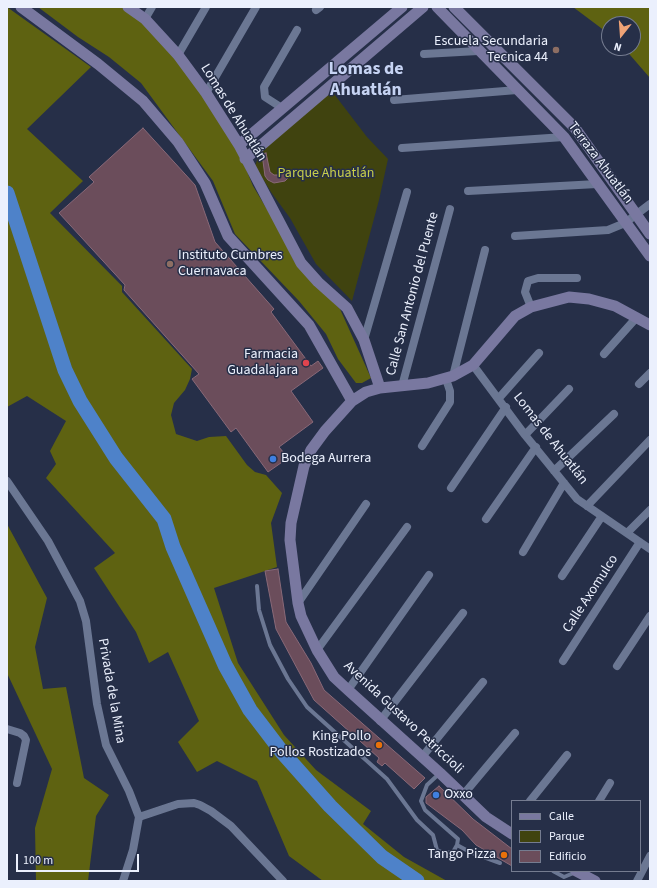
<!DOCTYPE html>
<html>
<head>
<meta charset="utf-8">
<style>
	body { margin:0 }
	#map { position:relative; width:657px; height:888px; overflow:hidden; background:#262f48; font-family:"Source Sans 3",sans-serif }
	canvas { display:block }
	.frame { position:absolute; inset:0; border:8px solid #ebf0fd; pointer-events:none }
	.legend { position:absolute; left:511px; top:800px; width:130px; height:72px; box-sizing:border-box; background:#262f48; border:1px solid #757c90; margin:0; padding:5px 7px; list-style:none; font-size:12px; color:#ebf0fd }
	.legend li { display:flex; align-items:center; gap:8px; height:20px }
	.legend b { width:20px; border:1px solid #757c90 }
	.north { position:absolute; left:601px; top:16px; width:40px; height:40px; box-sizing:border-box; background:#262f48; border:1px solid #757c90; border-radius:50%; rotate:197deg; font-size:11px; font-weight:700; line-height:16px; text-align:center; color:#ebf0fd }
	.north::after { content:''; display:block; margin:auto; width:14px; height:18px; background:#efa376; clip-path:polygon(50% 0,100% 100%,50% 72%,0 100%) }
	.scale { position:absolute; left:16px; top:854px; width:123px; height:18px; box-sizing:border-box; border:2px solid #ebf0fd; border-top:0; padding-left:5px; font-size:12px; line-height:14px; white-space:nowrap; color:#ebf0fd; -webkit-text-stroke:3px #262f48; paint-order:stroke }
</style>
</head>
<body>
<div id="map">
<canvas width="657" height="888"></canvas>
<div class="frame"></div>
<ul class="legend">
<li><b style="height:5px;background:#7978a0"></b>Calle</li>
<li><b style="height:11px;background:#40430f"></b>Parque</li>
<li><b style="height:11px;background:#6b4d5b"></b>Edificio</li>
</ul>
<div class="north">N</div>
<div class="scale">100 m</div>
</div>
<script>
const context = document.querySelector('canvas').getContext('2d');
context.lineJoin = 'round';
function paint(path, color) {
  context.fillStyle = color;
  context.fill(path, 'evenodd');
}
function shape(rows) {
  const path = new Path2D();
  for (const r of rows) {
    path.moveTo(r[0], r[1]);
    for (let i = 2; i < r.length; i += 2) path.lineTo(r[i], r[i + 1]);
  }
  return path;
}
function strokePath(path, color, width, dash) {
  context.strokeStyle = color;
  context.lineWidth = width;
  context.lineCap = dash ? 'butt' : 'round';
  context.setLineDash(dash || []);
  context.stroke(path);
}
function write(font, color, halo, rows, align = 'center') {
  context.font = font + ' "Source Sans 3",sans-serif';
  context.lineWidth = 3;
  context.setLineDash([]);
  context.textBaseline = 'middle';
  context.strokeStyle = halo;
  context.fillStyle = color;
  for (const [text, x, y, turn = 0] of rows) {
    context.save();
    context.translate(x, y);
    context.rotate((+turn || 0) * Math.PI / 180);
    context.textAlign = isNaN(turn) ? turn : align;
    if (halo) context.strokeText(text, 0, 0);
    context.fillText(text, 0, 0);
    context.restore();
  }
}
paint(shape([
	[331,90,367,137,388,159,379,200,352,301,316,264,290,218,271,192,255,166,259,155,269,142]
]), '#40430f');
paint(shape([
	[7,7,91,67,27,129,83,181,50,213,122,286,122,292,192,369,190,379,185,390,174,403,171,415,176,434,197,441,209,437,226,436,247,465,255,472,266,475,282,493,271,523,277,567,214,588,238,663,284,735,316,770,371,811,363,824,404,857,447,881,323,881,289,856,257,781,217,761,197,772,178,742,199,721,168,652,149,663,136,632,94,568,115,553,46,478,56,464,50,451,66,421,27,396,7,407],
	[38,7,127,7,177,58,232,135,253,186,283,236,294,261,340,309,371,378,362,383,356,383,338,359,326,334,299,301,235,234,213,181,141,83,109,57,78,37],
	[573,7,650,7,650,78,624,48,633,48,633,24,609,24,609,34],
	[7,524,47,598,35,647,43,689,66,687,84,778,109,795,96,816,88,881,36,881,35,828,52,769,7,673]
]), '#5e6211');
strokePath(shape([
	[7,193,65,370,80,401,116,458,164,519,173,547,225,665,250,710,282,752,330,806,382,857,417,881]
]), '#4e82c9', 15);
const building = shape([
	[143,128,195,185,215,242,274,309,271,312,311,366,318,361,323,368,291,391,313,422,279,447,288,458,268,472,236,428,231,432,192,379,199,374,124,290,125,285,59,213,94,182,89,177,143,128],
	[266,153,270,172,274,175,280,175,284,172,290,176,285,181,274,183,268,180,265,176,262,154,266,153],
	[278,569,286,622,311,663,324,690,425,778,414,789,385,763,382,766,377,762,379,758,314,700,276,629,265,571,278,569],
	[439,786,473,819,512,849,512,866,476,845,462,830,426,803,426,797,439,786]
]);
paint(building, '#6b4d5b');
strokePath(building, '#896978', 1);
strokePath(shape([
	[257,586,259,610,270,645,288,679,307,707,387,779,417,820,433,835,437,850,444,853,453,852,457,845,458,839,425,810,421,801,427,785,440,773],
	[457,845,470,852,500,863],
	[553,871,564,877,576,872]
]), '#6b7793', 4);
strokePath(shape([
	[316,10,320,7],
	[145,19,152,7],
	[424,54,478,51],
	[178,55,206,7],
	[206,93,256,7],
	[394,100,517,90],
	[282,108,265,97,264,87,297,30],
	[402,148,564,137],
	[468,191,597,184],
	[515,236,608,230,625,223,650,204],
	[531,307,525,292,528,281,538,278,577,278],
	[364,340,407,192],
	[604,354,637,317],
	[473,365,525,435,577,499,650,549],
	[453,376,485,250],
	[639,384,650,373],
	[402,386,450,209],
	[499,398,539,353],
	[525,435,569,389],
	[422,446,450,402,450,391,446,379],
	[554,471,614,414],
	[7,481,48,541,80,601,86,621,97,704,106,745,129,791,139,817,133,850,123,881],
	[451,488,506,407],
	[587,506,650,440],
	[486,519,536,447],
	[628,532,650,510],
	[523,552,564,483],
	[562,576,602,516],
	[298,603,366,504],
	[317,650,407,527],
	[563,661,640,542],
	[617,666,650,616],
	[348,690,429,575],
	[380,721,463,613],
	[7,729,20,733,24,736,26,740,17,783],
	[422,757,483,682],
	[463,795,515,733],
	[530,801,567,755],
	[599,801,610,783],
	[139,817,178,804,194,803,200,805,211,811,231,826,283,881],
	[637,881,650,856]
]), '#6b7793', 8);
strokePath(shape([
	[21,7,98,64,143,101,178,142,205,183,228,236,309,325,352,401],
	[128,7,145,19,178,55,206,93,239,145,301,263,318,282,347,308,364,340,380,388],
	[437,7,564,137,650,256],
	[454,7,575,128,650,234],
	[239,145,402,7],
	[245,159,423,7],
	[512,834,486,817,440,773,348,690,334,677,317,650,301,616,298,603,290,540,291,523,304,466,311,450,325,431,352,401,366,392,380,388,428,383,453,376,473,365,515,316,531,307,569,297,589,299,615,306,650,325],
	[576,871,595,881]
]), '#7978a0', 11);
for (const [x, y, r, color] of [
	[556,50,4,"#8d6e63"],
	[170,264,4,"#8d6e63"],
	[306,363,4,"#e0444e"],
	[273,459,4,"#3f7fe0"],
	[379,745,4,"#e8710a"],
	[436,795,4,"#3f7fe0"],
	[504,855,4,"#e8710a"]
]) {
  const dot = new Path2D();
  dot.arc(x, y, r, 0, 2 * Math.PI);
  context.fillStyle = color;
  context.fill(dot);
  strokePath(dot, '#262f48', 1.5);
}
write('14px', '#ebf0fd', '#262f48', [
	["Escuela Secundaria",548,42],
	["Tecnica 44",548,58],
	["Instituto Cumbres",178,256,"left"],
	["Cuernavaca",178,272,"left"],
	["Farmacia",298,355],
	["Guadalajara",298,371],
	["Bodega Aurrera",281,459,"left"],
	["King Pollo",371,737],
	["Pollos Rostizados",371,753],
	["Oxxo",444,795,"left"],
	["Tango Pizza",496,855]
], 'right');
write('14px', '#ebf0fd', '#262f48', [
	["Lomas de Ahuatlán",233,113,58],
	["Terraza Ahuatlán",600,163,53],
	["Calle San Antonio del Puente",413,294,-75],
	["Lomas de Ahuatlán",550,439,52],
	["Calle Axomulco",591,594,-57],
	["Privada de la Mina",111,691,80],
	["Avenida Gustavo Petriccioli",403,718,43]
]);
write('14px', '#c7ce4a', '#262f48', [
	["Parque Ahuatlán",326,174]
]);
write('bold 18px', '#c6d3f3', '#262f48', [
	["Lomas de",366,70],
	["Ahuatlán",366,91]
]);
</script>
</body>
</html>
